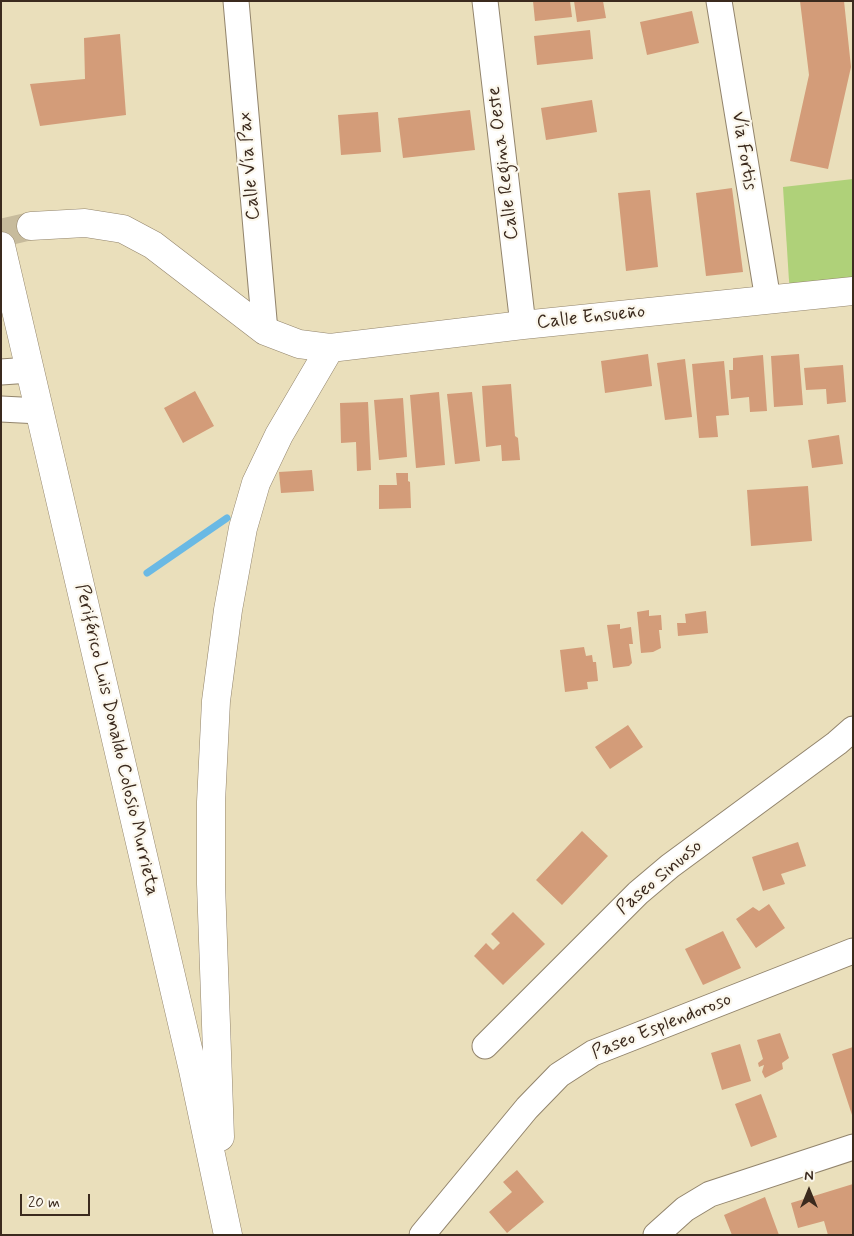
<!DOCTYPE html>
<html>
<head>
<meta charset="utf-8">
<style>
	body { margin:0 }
	#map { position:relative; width:854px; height:1236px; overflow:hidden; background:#eadfbb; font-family:Mynerve,sans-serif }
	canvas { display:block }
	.frame { position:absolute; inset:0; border:2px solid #3b2a1e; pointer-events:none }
	.north { position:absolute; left:784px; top:1166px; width:50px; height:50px; -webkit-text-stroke:4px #fbf7ec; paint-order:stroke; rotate:0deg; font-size:14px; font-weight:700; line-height:20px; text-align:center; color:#3b2a1e }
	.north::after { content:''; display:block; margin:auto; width:18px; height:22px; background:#3b2a1e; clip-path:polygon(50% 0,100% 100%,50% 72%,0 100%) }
	.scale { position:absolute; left:20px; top:1194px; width:70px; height:22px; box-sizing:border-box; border:2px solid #3b2a1e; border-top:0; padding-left:6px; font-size:15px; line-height:18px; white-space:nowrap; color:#3b2a1e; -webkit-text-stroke:4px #fbf7ec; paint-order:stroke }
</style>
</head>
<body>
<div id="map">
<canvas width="854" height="1236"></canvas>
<div class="frame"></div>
<div class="north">N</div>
<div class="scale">20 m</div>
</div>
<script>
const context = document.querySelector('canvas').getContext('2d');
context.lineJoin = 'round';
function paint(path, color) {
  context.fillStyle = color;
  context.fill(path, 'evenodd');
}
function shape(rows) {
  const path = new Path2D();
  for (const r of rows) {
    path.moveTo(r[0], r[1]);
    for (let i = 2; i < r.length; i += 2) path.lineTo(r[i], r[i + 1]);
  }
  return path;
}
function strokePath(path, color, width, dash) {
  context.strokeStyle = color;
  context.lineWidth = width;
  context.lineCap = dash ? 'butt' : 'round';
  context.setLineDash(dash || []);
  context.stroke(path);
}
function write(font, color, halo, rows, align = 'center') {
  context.font = font + ' Mynerve,sans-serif';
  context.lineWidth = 4.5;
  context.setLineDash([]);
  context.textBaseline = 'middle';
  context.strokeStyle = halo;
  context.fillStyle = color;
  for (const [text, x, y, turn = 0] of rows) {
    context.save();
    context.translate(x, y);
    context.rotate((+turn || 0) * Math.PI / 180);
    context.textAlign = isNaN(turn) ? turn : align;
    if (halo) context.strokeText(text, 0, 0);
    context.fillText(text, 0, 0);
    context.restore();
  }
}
paint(shape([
	[853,179,853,290,790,296,783,187]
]), '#afd179');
strokePath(shape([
	[147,573,227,518]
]), '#6ab9e4', 7);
paint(shape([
	[533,1,570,1,572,17,535,21],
	[574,1,603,1,606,18,577,22],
	[800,1,844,1,851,67,828,169,790,161,809,75],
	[692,11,699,43,647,55,640,22],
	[590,30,593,59,537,65,534,36],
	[120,34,126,115,40,126,30,84,85,79,84,38],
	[592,100,597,132,546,140,541,108],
	[470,110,475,150,403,158,398,118],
	[378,112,381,152,341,155,338,115],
	[732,188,743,272,706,276,696,193],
	[650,190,658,267,626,271,618,193],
	[648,354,652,386,605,393,601,361],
	[799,354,803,405,774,407,771,356],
	[763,355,767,411,750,412,749,397,731,399,729,370,733,370,733,358],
	[685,359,692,417,665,420,657,363],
	[724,361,729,415,716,416,718,437,699,438,692,364],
	[843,365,846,402,827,404,826,389,806,390,804,368],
	[511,384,515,436,518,438,520,460,502,461,501,445,486,447,482,386],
	[195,391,214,426,183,443,164,408],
	[439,392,445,465,416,468,410,395],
	[472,392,480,461,455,464,447,394],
	[403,398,407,457,379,460,374,400],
	[368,402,371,470,357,471,356,442,341,443,340,403],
	[839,435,843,464,812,468,808,440],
	[312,470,314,491,281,493,279,472],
	[396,473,408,473,408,481,410,482,411,508,379,509,379,485,397,485],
	[808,486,812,541,751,546,747,490],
	[649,610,649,616,661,615,662,630,659,630,661,648,653,652,641,653,637,612],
	[706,611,708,633,678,636,677,623,686,623,685,614],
	[620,624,620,629,631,627,633,644,629,644,632,663,629,666,613,668,607,625],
	[584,647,586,656,592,655,593,662,596,662,598,681,587,682,588,689,565,692,560,650],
	[628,725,643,747,610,769,595,747],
	[582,831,608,856,562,905,536,880],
	[798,842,806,866,781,874,785,884,763,891,752,857],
	[769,904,785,928,756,948,736,919,753,907,759,911],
	[513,912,545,944,503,985,474,956,486,943,493,950,500,943,491,934],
	[723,931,741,968,703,985,685,949],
	[780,1033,789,1058,782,1063,783,1069,765,1078,762,1072,764,1065,759,1067,758,1063,763,1059,757,1040],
	[740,1044,751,1081,722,1090,711,1053],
	[853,1047,853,1115,852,1115,832,1054],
	[761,1094,777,1137,751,1147,735,1104],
	[517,1170,544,1202,507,1233,489,1212,512,1192,503,1182],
	[853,1184,853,1235,828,1235,824,1221,798,1228,791,1203],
	[765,1197,779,1235,732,1235,724,1215]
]), '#d39c79');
strokePath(shape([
	[1,233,31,226]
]), '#c7bb9c', 28, [28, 14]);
const street = shape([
	[236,1,265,331],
	[485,1,523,325],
	[719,1,768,300],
	[1,372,30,370],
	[1,409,40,411],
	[485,1046,638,893,670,866,837,743,853,729],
	[422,1235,527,1108,559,1075,593,1053,853,951],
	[656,1235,685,1209,710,1194,853,1147]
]);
const secondary = shape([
	[31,226,85,223,123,229,153,245,265,331,299,344,330,348,523,325,853,291]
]);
const primary = shape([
	[1,246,193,1070,228,1235],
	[220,1137,211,884,211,802,216,701,228,610,243,528,256,483,279,435,330,348]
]);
strokePath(street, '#92846c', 27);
strokePath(secondary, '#92846c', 29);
strokePath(primary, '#92846c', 29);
strokePath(street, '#fff', 25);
strokePath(secondary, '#fff', 28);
strokePath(primary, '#fff', 28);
write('19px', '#3b2a1e', '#fbf7ec', [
	["Vía Fortis",743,151,81],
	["Calle Regina Oeste",504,163,-97],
	["Calle Vía Pax",250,166,-95],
	["Calle Ensueño",591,318,-6],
	["Periférico Luis Donaldo Colosio Murrieta",116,740,77],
	["Paseo Sinuoso",660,878,-40],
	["Paseo Esplendoroso",662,1027,-22]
]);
</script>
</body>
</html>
